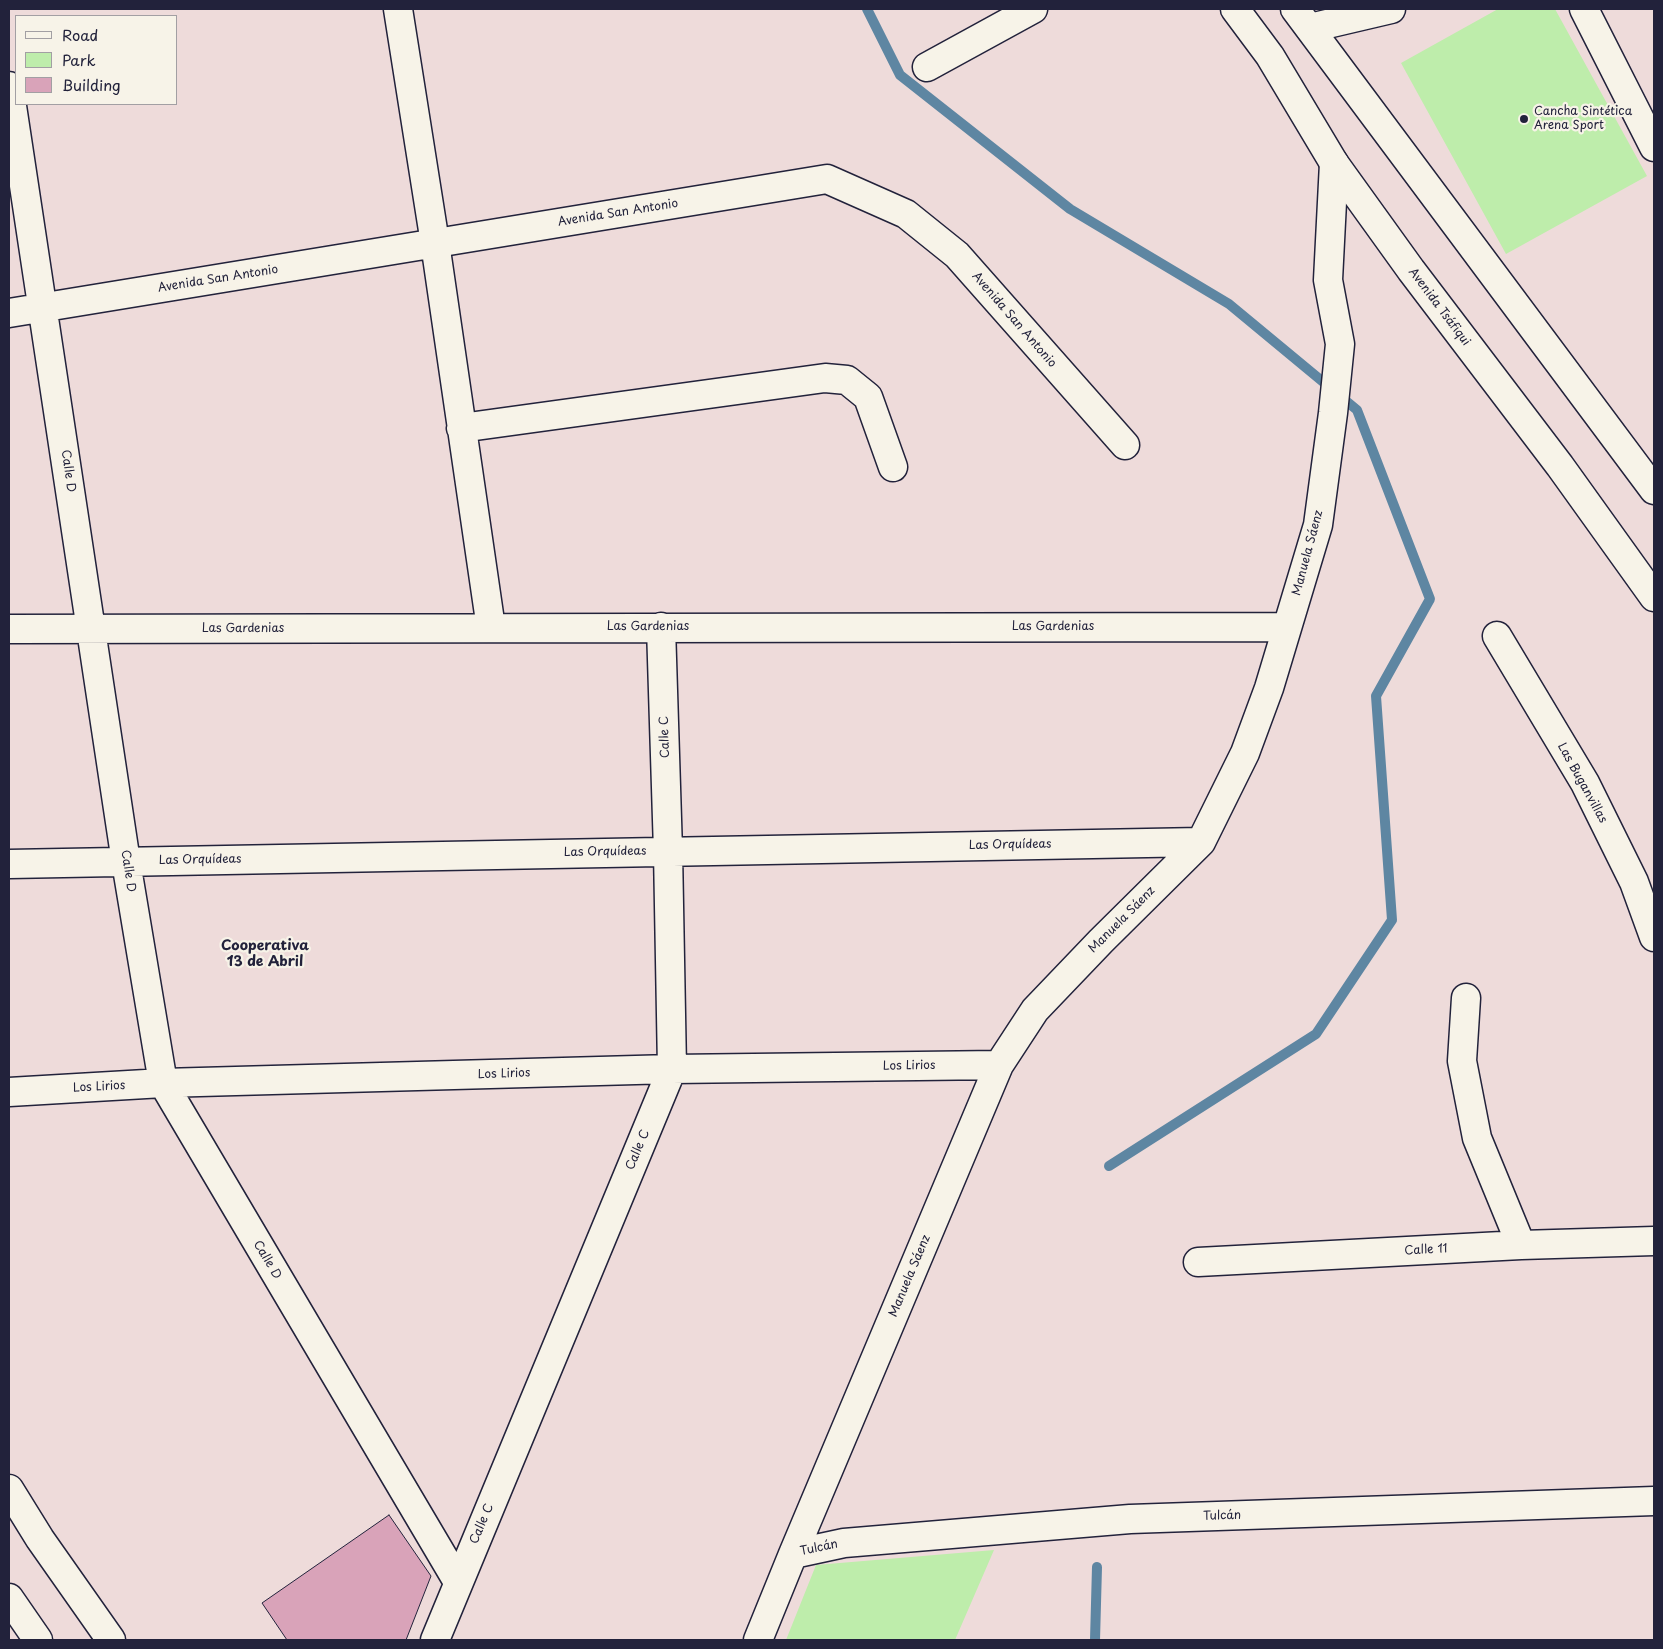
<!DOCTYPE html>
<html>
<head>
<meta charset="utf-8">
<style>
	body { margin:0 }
	#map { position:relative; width:1663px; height:1649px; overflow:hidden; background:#eedbda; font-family:"Playpen Sans",sans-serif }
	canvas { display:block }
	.frame { position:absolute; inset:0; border:10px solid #22223b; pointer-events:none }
	.legend { position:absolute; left:15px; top:15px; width:162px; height:90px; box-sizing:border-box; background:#f7f3e8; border:1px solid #a29fa3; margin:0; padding:6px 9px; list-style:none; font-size:15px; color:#22223b }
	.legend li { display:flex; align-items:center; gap:10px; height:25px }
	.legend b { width:25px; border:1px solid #a29fa3 }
</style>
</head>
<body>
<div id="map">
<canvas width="1663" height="1649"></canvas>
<div class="frame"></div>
<ul class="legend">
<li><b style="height:6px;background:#f7f3e8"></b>Road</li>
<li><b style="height:14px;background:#beedab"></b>Park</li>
<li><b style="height:14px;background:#d9a3b9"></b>Building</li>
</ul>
</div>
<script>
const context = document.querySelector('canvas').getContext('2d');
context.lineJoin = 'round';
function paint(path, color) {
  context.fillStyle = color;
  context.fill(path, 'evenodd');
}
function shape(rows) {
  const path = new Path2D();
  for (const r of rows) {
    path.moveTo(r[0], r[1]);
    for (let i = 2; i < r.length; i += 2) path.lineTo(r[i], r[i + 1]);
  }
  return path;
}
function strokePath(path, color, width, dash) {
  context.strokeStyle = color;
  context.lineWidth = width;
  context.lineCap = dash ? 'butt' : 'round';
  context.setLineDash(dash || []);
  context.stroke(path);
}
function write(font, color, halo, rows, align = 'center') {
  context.font = font + ' "Playpen Sans",sans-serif';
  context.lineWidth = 4.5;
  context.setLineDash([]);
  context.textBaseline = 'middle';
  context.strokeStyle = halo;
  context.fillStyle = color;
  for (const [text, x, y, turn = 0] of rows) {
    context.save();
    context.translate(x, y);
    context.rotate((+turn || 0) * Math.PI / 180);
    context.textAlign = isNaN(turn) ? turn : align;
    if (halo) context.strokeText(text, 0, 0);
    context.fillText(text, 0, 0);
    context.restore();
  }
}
paint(shape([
	[1498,9,1555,9,1647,176,1506,254,1401,63],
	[994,1550,955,1640,786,1640,816,1565]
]), '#beedab');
strokePath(shape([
	[867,9,900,75,1070,209,1229,304,1357,410,1430,599,1376,696,1392,920,1316,1034,1109,1166],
	[1095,1640,1097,1567]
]), '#5e86a2', 10);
const building = shape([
	[389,1515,431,1576,406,1640,287,1640,262,1603,389,1515]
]);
paint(building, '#d9a3b9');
strokePath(building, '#22223b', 1);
const minor = shape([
	[398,9,435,243,491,628],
	[1584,9,1654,147],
	[1310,28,1391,9],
	[927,67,1033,9],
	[9,86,126,862,163,1083,458,1582],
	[9,313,827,179,906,214,957,255,1125,445],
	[461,428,825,378,847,380,868,397,893,467],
	[9,629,1287,627],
	[1497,636,1585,783,1634,882,1654,937],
	[9,864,1201,842],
	[1466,998,1462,1061,1477,1138,1521,1245],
	[9,1092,163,1083,672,1069,999,1065],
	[1198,1262,1521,1245,1654,1241],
	[793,1554,844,1543,1130,1519,1654,1501],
	[435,1640,672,1069,668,851,661,627],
	[758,1640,793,1554,999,1065,1035,1010,1101,941,1201,842,1245,753,1269,688,1318,525,1333,413,1340,344,1328,280,1334,163]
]);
const secondary = shape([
	[1235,9,1270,56,1334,163,1411,270,1560,466,1654,597],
	[1295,9,1654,490],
	[9,1489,40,1539,111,1640],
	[9,1598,38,1640]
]);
strokePath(minor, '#22223b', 31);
strokePath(secondary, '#22223b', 31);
strokePath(minor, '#f7f3e8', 28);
strokePath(secondary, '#f7f3e8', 28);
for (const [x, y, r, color] of [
	[1524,119,5,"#22223b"]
]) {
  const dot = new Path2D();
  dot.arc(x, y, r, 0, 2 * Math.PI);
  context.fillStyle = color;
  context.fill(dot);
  strokePath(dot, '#f7f3e8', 2);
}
write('12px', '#22223b', '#f7f3e8', [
	["Cancha Sintética",1534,112],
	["Arena Sport",1534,126]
], 'left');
write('12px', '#22223b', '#f7f3e8', [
	["Avenida San Antonio",618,213,-9],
	["Avenida San Antonio",218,279,-9],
	["Avenida Tsáfiqui",1439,307,53],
	["Avenida San Antonio",1014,320,49],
	["Calle D",68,471,82],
	["Manuela Sáenz",1308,553,-75],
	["Las Gardenias",648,627],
	["Las Gardenias",1053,627],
	["Las Gardenias",243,629],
	["Calle C",665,737,-92],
	["Las Buganvillas",1582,783,61],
	["Las Orquídeas",1010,845,-1],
	["Las Orquídeas",605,852,-1],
	["Las Orquídeas",200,860,-1],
	["Calle D",128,871,81],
	["Manuela Sáenz",1122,920,-45],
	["Los Lirios",909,1066,-1],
	["Los Lirios",504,1074,-2],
	["Los Lirios",99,1087,-3],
	["Calle C",638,1150,-67],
	["Calle 11",1426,1250,-3],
	["Calle D",267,1260,59],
	["Manuela Sáenz",910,1276,-67],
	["Tulcán",1222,1516,-2],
	["Calle C",482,1524,-67],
	["Tulcán",819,1548,-12]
]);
write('bold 14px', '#22223b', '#f7f3e8', [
	["Cooperativa",265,946],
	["13 de Abril",265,962]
]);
</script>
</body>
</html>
